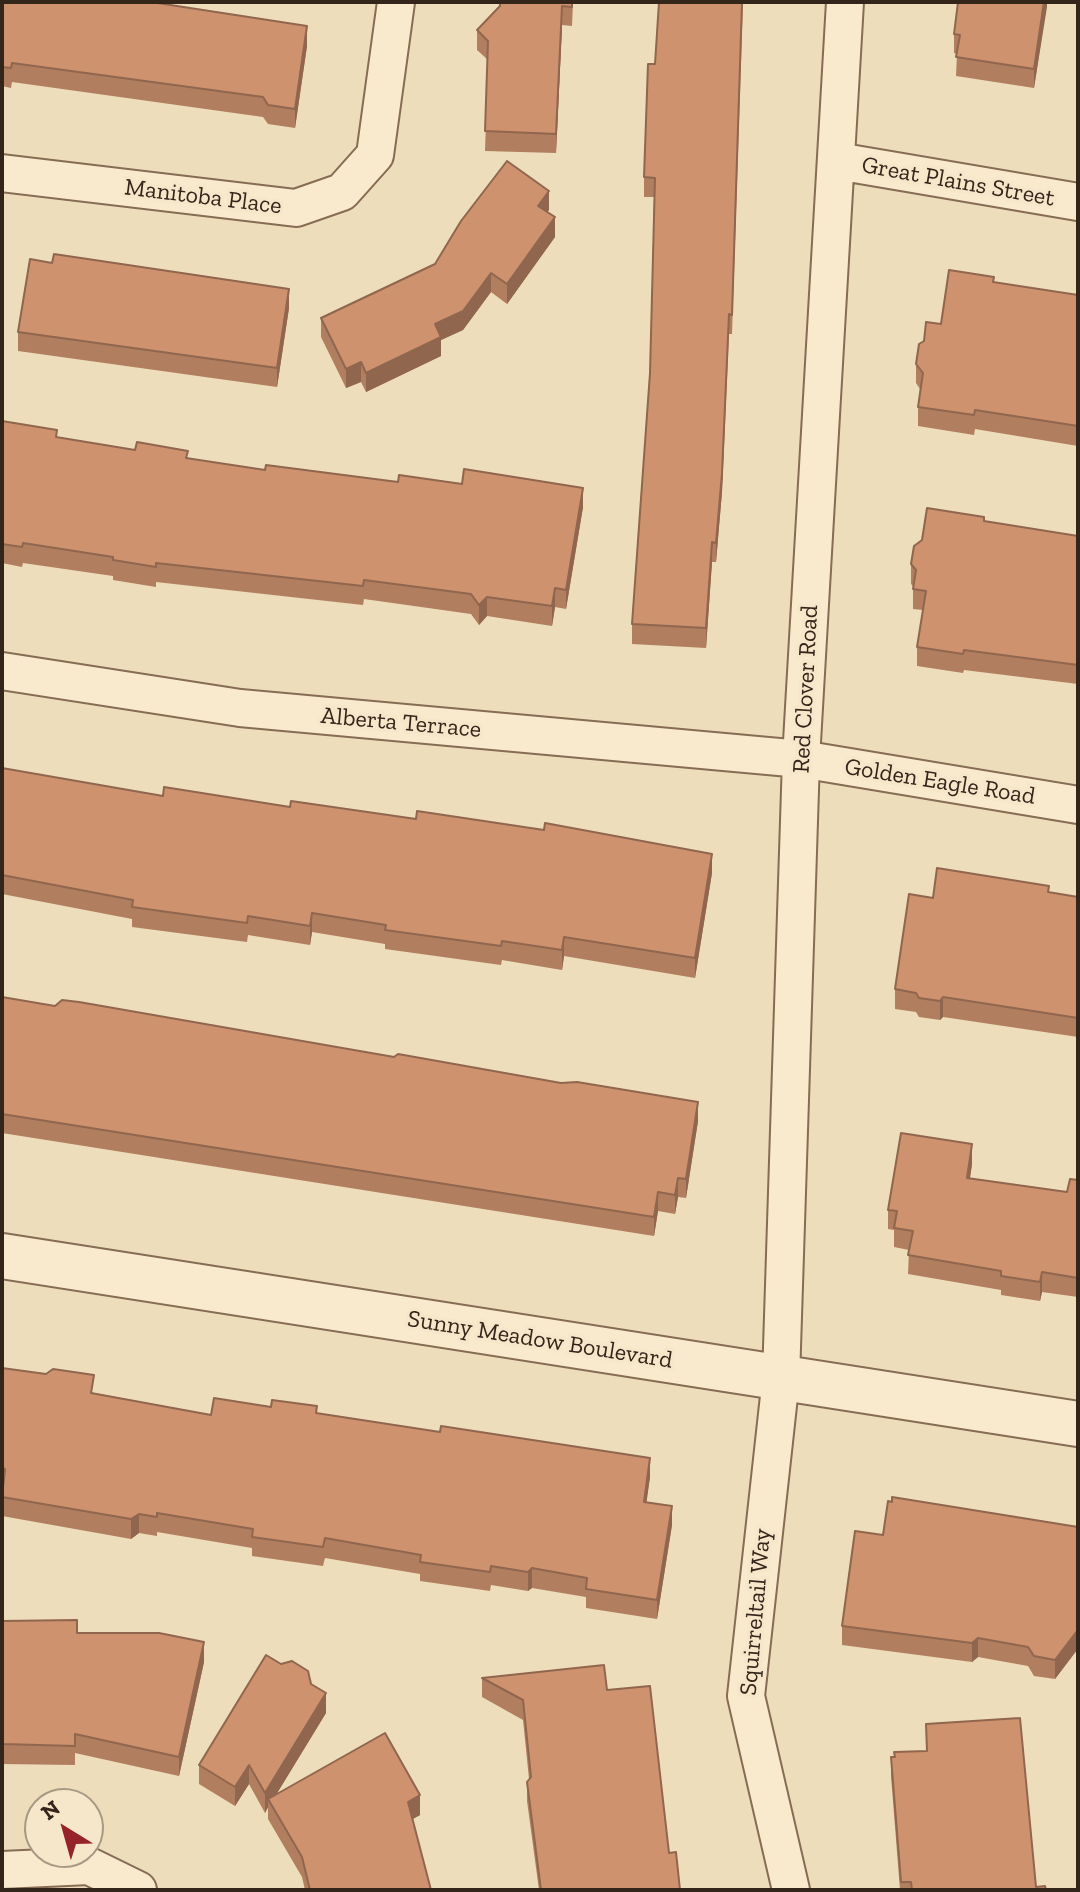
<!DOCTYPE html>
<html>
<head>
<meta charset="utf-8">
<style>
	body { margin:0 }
	#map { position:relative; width:1080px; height:1892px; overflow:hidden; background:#eeddba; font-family:"Zilla Slab",serif }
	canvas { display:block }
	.frame { position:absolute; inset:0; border:4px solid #34251a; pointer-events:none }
	.north { position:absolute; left:24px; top:1788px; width:80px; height:80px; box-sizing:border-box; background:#f6e7ca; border:2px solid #a89984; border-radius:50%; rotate:323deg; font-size:22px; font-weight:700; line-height:32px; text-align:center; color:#34251a }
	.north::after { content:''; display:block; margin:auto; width:28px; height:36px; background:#962329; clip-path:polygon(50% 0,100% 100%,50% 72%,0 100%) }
</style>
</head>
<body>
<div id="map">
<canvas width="1080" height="1892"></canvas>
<div class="frame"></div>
<div class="north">N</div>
</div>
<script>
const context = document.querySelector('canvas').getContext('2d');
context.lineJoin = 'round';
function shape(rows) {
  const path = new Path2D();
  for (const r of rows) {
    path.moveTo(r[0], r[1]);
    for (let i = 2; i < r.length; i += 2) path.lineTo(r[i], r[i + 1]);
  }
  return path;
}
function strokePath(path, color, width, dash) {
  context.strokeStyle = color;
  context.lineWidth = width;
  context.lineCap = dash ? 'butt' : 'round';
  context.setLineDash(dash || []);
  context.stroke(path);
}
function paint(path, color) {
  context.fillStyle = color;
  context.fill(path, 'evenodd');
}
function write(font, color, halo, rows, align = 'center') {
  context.font = font + ' "Zilla Slab",serif';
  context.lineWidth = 7;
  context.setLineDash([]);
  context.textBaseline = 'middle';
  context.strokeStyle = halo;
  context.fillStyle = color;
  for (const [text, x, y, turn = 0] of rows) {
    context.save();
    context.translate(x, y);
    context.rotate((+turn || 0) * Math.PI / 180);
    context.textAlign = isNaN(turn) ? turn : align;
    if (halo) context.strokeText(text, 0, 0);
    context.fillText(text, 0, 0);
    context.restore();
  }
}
const minor = shape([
	[837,161,1078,202],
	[2,173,296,208,342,192,375,155,396,2],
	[2,671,240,708,801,759,1078,805],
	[2,1870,89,1866,138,1890],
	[791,1890,746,1696,781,1378,801,759,845,2]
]);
const tertiary = shape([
	[2,1256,1078,1424]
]);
strokePath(minor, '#866c54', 40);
strokePath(tertiary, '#866c54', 48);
strokePath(minor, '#faeacd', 36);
strokePath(tertiary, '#faeacd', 44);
paint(shape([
	[2,2,307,46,295,128,268,124,263,117,12,82,11,88,2,86],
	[500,2,573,2,572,26,562,25,556,153,485,151,488,60,477,50,477,30,500,6],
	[743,2,732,334,729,334,722,492,716,562,712,562,706,648,632,644,632,624,650,373,654,197,644,197,644,177,655,64],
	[1047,2,1034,88,956,76,957,54,954,53,954,34],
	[549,210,547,212,555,237,507,304,491,292,463,330,441,340,441,356,366,392,361,382,346,388,321,337,321,318],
	[52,263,289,308,277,387,18,351,18,332],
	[994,282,1078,295,1078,446,975,429,974,435,918,426,918,407,920,389,916,383,916,364,924,341,941,324],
	[2,421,57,437,135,450,265,470,583,507,566,609,555,607,552,626,487,616,479,625,471,614,364,599,363,605,156,582,156,587,113,580,113,576,23,563,22,567,2,563],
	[984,521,1078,536,1078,684,964,670,963,673,917,666,917,647,923,610,913,609,913,586,911,584,911,564,922,540],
	[2,769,163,796,712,873,695,978,564,956,562,970,502,960,501,965,385,949,385,944,312,932,310,945,248,935,247,942,132,927,132,919,2,894],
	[1049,892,1078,897,1078,1037,943,1017,940,1020,919,1017,916,1012,895,1009,895,989,933,898],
	[2,997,698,1121,686,1198,678,1197,675,1214,658,1211,654,1236,2,1133],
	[972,1164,970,1178,1067,1192,1078,1180,1078,1297,1042,1292,1040,1301,1001,1295,1001,1290,908,1274,909,1250,894,1247,894,1230,888,1229,888,1210],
	[2,1368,94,1393,211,1415,317,1413,650,1477,646,1502,672,1525,657,1619,586,1608,586,1597,532,1588,528,1591,491,1585,490,1591,420,1581,420,1574,325,1558,323,1566,252,1556,252,1548,157,1532,157,1536,139,1533,131,1539,2,1516],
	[1078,1527,1078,1652,1077,1650,1055,1679,1034,1676,1028,1666,978,1657,972,1662,842,1645,842,1626,883,1535],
	[2,1621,77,1633,204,1662,179,1776,75,1753,75,1765,2,1764],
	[482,1678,607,1690,669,1853,680,1890,539,1890,527,1801,527,1782,529,1779,523,1720,482,1697],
	[311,1684,326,1713,276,1795,420,1815,412,1819,431,1890,305,1890,302,1877,268,1819,268,1807,265,1813,249,1784,235,1806,199,1784,199,1765],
	[926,1724,1036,1887,1046,1890,900,1890,891,1776,891,1757,926,1751]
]), '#b17e5f');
paint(shape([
	[1044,2,1047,2,1047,7,1034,88,1034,69],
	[562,6,562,25,556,153,556,134],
	[307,26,307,46,295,128,295,109],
	[549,191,549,210,538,225,538,206],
	[555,217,555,237,507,304,507,284],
	[491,273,491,292,463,330,441,340,441,356,366,392,366,373,435,324],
	[289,289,289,308,277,387,277,368],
	[729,314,722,492,716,562,716,543],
	[361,362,361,382,346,388,346,369],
	[583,488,583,507,566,609,566,590],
	[712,542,712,562,706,648,706,628],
	[555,588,555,607,552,626,552,606],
	[487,597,487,616,479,625,479,605],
	[712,854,712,873,695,978,695,958],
	[312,913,312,932,310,945,310,926],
	[564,937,564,956,562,970,562,950],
	[943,997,943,1017,940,1020,940,1001],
	[698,1102,698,1121,686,1198,686,1179],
	[972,1144,972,1164,967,1197,967,1178],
	[678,1178,678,1197,675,1214,675,1195],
	[658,1192,658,1211,654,1236,654,1217],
	[1042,1272,1042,1292,1040,1301,1040,1282],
	[650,1458,650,1477,644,1521,644,1502],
	[672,1506,672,1525,657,1619,657,1600],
	[139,1514,139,1533,131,1539,131,1519],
	[532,1568,532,1588,528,1591,528,1572],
	[1077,1631,1077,1650,1055,1679,1055,1660],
	[978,1638,978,1657,972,1662,972,1643],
	[204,1642,204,1662,179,1776,179,1757],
	[326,1693,326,1713,271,1803,268,1799,268,1807,265,1813,265,1793],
	[249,1765,249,1784,235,1806,235,1787],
	[420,1795,420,1815,408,1822,408,1802]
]), '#90664e');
const building = shape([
	[2,2,151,2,307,26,295,109,268,105,263,97,12,63,11,68,2,67,2,2],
	[500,2,572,2,572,7,562,6,556,134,485,131,488,41,477,30,500,6,500,2],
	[659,2,742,2,732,315,729,314,722,473,716,543,712,542,706,628,632,624,650,373,655,178,644,177,648,64,655,64,659,2],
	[958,2,1044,2,1034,69,956,57,960,35,954,34,958,2],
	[507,161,549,191,538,206,555,217,507,284,491,273,463,311,435,324,441,337,366,373,361,362,346,369,321,318,435,264,461,221,507,161],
	[54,254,289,289,277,368,18,332,30,259,52,263,54,254],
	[949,270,994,277,993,282,1078,295,1078,426,975,410,974,415,918,407,923,373,916,364,919,344,924,341,926,322,941,324,949,270],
	[2,421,57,430,56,437,135,450,137,442,188,451,186,458,265,470,266,465,398,482,399,475,462,484,464,469,583,488,566,590,555,588,552,606,487,597,479,605,471,594,364,580,363,586,156,563,156,567,113,560,113,557,23,543,22,547,2,544,2,421],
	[927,508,984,517,984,521,1078,536,1078,665,964,650,963,654,917,647,926,591,913,589,916,570,911,564,914,546,922,540,927,508],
	[2,768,163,796,164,787,290,807,291,801,416,819,417,811,544,830,545,823,712,854,695,958,564,937,562,950,502,941,501,946,385,930,386,925,312,913,310,926,248,916,247,923,132,907,133,900,2,875,2,768],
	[937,868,1049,886,1048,892,1078,897,1078,1018,943,997,940,1001,919,998,916,993,895,989,909,894,933,898,937,868],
	[2,997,55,1006,62,1000,79,1002,394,1057,398,1054,561,1083,577,1082,698,1102,686,1179,678,1178,675,1195,658,1192,654,1217,2,1114,2,997],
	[901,1133,972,1144,967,1178,1067,1192,1070,1179,1078,1180,1078,1278,1042,1272,1040,1282,1001,1276,1001,1271,908,1255,913,1231,894,1228,897,1211,888,1210,901,1133],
	[2,1368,46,1374,53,1369,94,1375,91,1393,211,1415,214,1398,271,1407,272,1400,317,1406,316,1413,440,1432,441,1426,650,1458,644,1502,672,1506,657,1600,586,1589,587,1578,532,1568,528,1572,491,1566,490,1572,420,1562,421,1555,325,1538,323,1547,252,1537,253,1529,157,1513,157,1517,139,1514,131,1519,2,1497,5,1469,2,1468,2,1368],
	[892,1497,1078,1527,1078,1632,1077,1631,1055,1660,1034,1656,1028,1647,978,1638,972,1643,842,1626,855,1531,883,1535,888,1501,892,1502,892,1497],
	[77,1620,77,1633,159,1633,204,1642,179,1757,75,1734,75,1746,2,1744,2,1621,77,1620],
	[266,1655,281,1664,292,1661,308,1671,311,1684,326,1693,265,1793,249,1765,235,1787,199,1765,266,1655],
	[604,1665,607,1690,650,1686,669,1853,676,1852,680,1890,541,1890,527,1782,531,1777,523,1700,482,1678,604,1665],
	[1020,1718,1036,1887,1045,1886,1046,1890,912,1890,911,1882,901,1882,891,1757,895,1757,894,1752,927,1751,926,1724,1020,1718],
	[385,1733,420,1795,408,1802,431,1890,310,1890,302,1857,268,1799,385,1733]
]);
paint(building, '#ce926f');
strokePath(building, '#90664e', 2);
write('24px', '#34251a', '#f6e7ca', [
	["Great Plains Street",958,182,10],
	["Manitoba Place",203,197,7],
	["Red Clover Road",806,689,-87],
	["Alberta Terrace",401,723,5],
	["Golden Eagle Road",940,782,9],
	["Sunny Meadow Boulevard",540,1340,9],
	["Squirreltail Way",756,1612,-85]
]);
</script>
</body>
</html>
